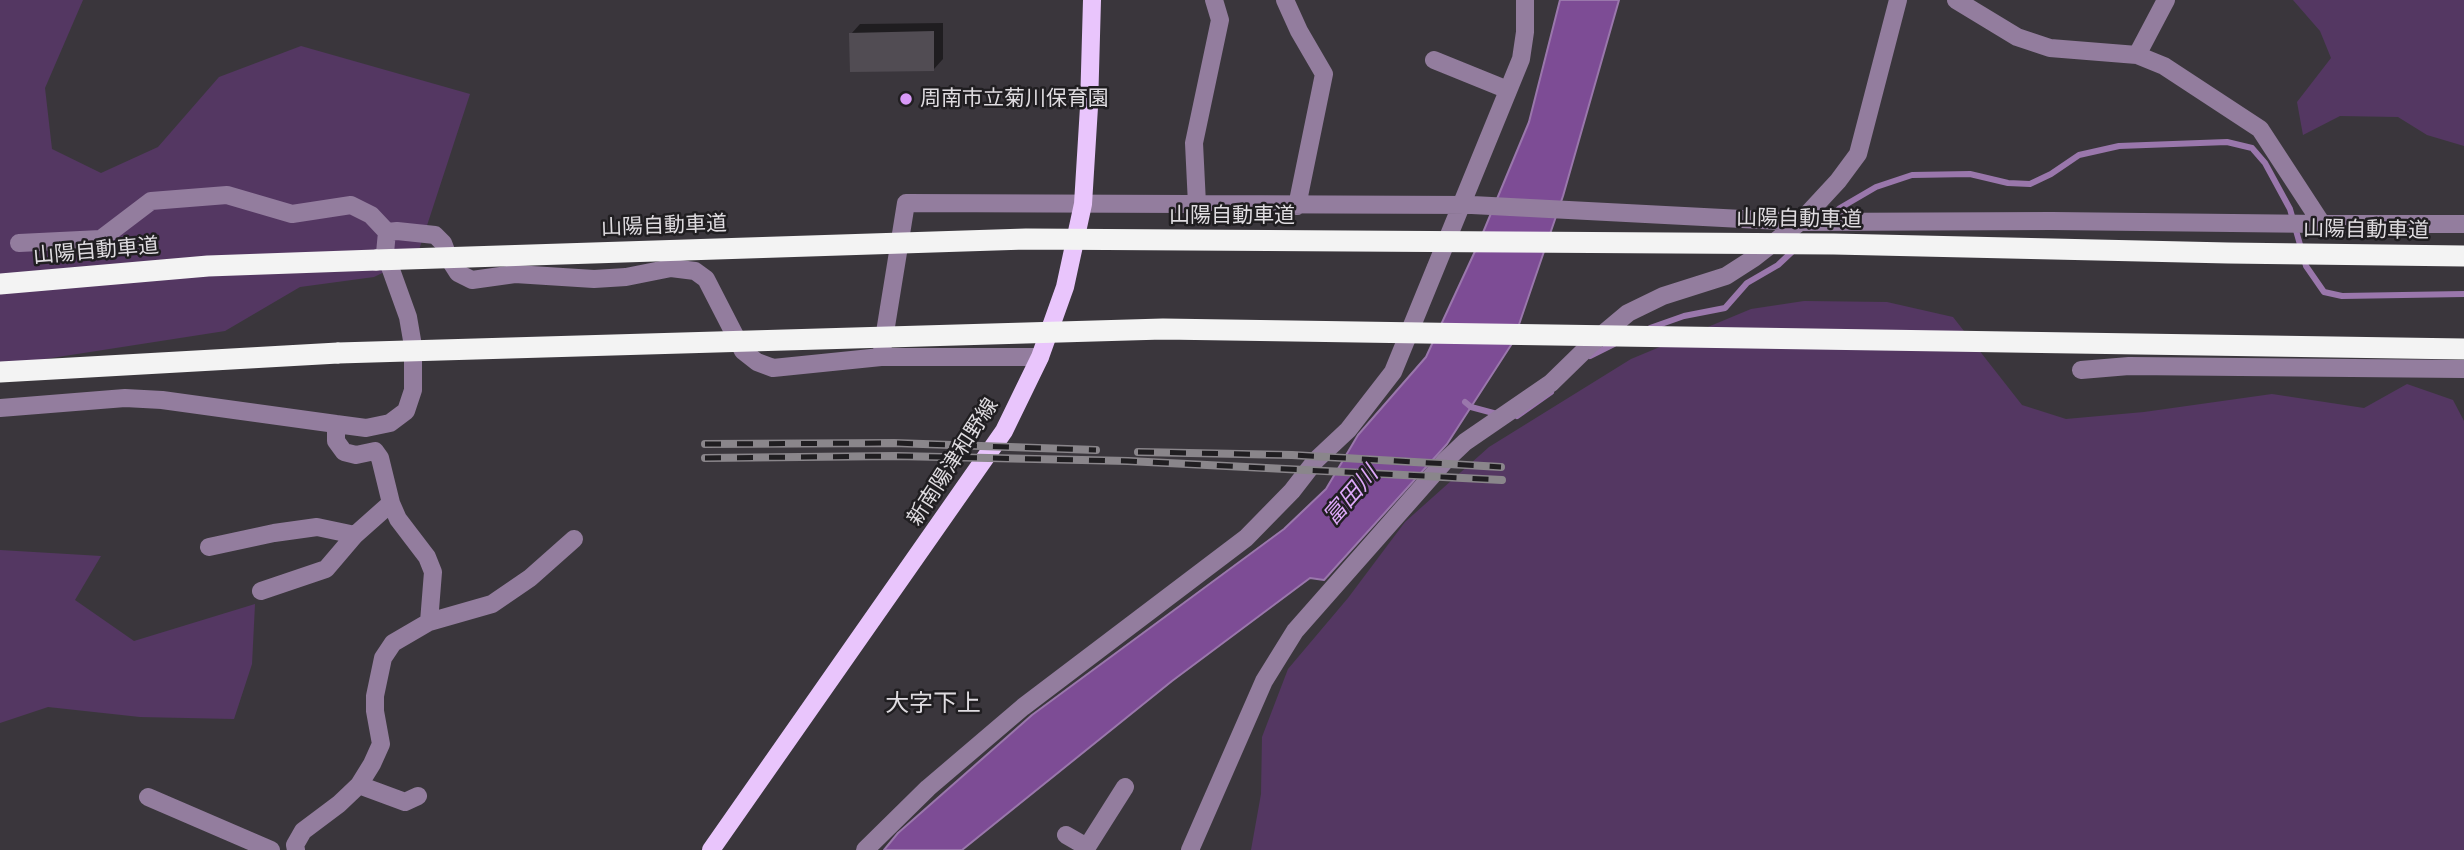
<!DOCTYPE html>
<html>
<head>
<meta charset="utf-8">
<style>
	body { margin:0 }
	canvas { display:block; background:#3a363c }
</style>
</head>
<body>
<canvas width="2464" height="850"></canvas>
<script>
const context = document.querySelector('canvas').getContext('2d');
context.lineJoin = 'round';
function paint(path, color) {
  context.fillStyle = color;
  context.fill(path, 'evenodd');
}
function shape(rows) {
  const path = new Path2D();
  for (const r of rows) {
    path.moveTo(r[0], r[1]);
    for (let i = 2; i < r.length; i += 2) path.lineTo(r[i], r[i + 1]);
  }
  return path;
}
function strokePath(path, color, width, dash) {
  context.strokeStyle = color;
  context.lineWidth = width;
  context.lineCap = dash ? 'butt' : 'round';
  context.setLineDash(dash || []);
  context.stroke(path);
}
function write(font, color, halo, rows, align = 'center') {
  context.font = font + ' Inter,"Noto Sans JP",sans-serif';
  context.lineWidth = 5;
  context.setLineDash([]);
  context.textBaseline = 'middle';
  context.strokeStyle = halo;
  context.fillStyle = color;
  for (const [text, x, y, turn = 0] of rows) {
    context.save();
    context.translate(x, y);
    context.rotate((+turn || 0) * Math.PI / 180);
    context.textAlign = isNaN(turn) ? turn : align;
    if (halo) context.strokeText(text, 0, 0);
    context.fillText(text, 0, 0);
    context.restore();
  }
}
paint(shape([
	[0,0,83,0,45,88,52,149,101,173,158,147,219,77,301,46,470,94,417,256,374,277,300,287,225,331,0,366],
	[2293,0,2464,0,2464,146,2427,135,2398,117,2340,116,2303,135,2297,102,2331,58,2320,31],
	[1804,301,1887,302,1953,317,2022,405,2066,419,2144,412,2272,394,2364,408,2407,384,2453,400,2464,421,2464,850,1251,850,1261,794,1262,737,1288,669,1348,598,1405,522,1489,447,1631,359,1751,309],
	[0,550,101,556,75,600,134,641,255,604,252,664,234,719,140,717,48,707,0,723]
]), '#543762');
const water = shape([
	[1560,0,1619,0,1563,196,1513,342,1447,444,1324,580,1310,578,1172,681,962,850,884,850,898,833,1032,715,1284,529,1326,489,1358,435,1426,357,1477,247,1529,122,1560,0]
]);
paint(water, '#7d4c95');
strokePath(water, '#9a77ac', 2);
paint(shape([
	[943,23,943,59,934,69,851,34,860,24]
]), '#0007');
strokePath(shape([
	[1829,218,1840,208,1876,187,1912,175,1970,174,2008,183,2030,184,2051,174,2079,155,2119,146,2227,142,2252,148,2265,163,2290,209,2306,266,2324,292,2342,296,2464,294],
	[1650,328,1684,316,1725,308,1747,283,1778,265,1795,249],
	[1590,356,1614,344],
	[1465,402,1471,407,1497,414],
	[1517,416,1551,392]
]), '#9a77ac', 6);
paint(shape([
	[934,31,934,71,850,72,849,33]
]), '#514c53');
strokePath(shape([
	[1285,0,1299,31,1324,74,1297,206],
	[1956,0,2017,37,2050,48,2137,55,2164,66,2260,129,2322,224,2464,224],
	[2137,55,2166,0],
	[1434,60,1508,90],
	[1197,204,1194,143,1220,20,1214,0],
	[387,232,397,231,435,235,443,243,449,259,458,273,472,280,515,274,594,279,626,277,671,268,695,271,706,279,743,351,757,362,773,368,881,357,906,203,1472,205,1800,222,2052,221,2322,224],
	[19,243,101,239,151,201,227,195,292,214,351,205,371,215,387,232,385,253,408,317,413,346,413,390,406,411,390,423,366,428,336,424,336,441,344,452,356,455,375,451,380,458,391,503,398,519,427,557,433,572,429,622],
	[881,357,1040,357],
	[2081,370,2129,366,2464,369],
	[0,408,125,398,162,400,336,424],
	[209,547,274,533,317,527,355,535],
	[261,591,326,569,355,535,391,503],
	[359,785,405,802,418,796],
	[148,797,271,850],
	[1066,835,1087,847,1125,787],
	[296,850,295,845,303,831,339,804,359,785,372,764,381,744,375,711,375,696,383,658,393,643,429,622,492,604,530,578,574,539],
	[865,850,928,788,1023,707,1246,538,1292,491,1316,460,1348,430,1393,372,1521,59,1525,32,1525,0],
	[1190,850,1264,681,1295,631,1445,461,1465,442,1551,383,1591,344,1628,313,1663,296,1726,276,1754,258,1800,222,1838,181,1858,154,1898,0]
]), '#937d9e', 18);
strokePath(shape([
	[711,850,1004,431,1040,357,1065,287,1083,204,1089,107,1092,0]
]), '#e9c5fc', 18);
strokePath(shape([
	[0,284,208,266,376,260],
	[0,372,338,353]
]), '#f3f3f3', 21);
const rail = shape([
	[705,444,894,443,1096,450],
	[1138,452,1292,455,1501,467],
	[705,458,896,456,1128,461,1502,480]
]);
strokePath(rail, '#8a868b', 8);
strokePath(rail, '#201e21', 5, [16]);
strokePath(shape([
	[376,260,1026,239,1834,244,2228,253,2464,256],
	[338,353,1163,329,2464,349]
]), '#f3f3f3', 21);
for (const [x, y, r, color] of [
	[906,99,7,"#d99af8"]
]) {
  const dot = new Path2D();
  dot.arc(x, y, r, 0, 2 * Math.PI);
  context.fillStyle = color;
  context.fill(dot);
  strokePath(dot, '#201e21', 2.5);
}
write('21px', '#dfdce0', '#201e21', [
	["周南市立菊川保育園",920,99]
], 'left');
write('21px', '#dfdce0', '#201e21', [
	["山陽自動車道",1232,216],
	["山陽自動車道",1799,219,1],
	["山陽自動車道",664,226,-2],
	["山陽自動車道",2366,230,1],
	["山陽自動車道",96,251,-5],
	["新南陽津和野線",953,462,-57]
]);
write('italic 23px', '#dda8f8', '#201e21', [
	["富田川",1351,496,-49]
]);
write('24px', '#dfdce0', '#201e21', [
	["大字下上",933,704]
]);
</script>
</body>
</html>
